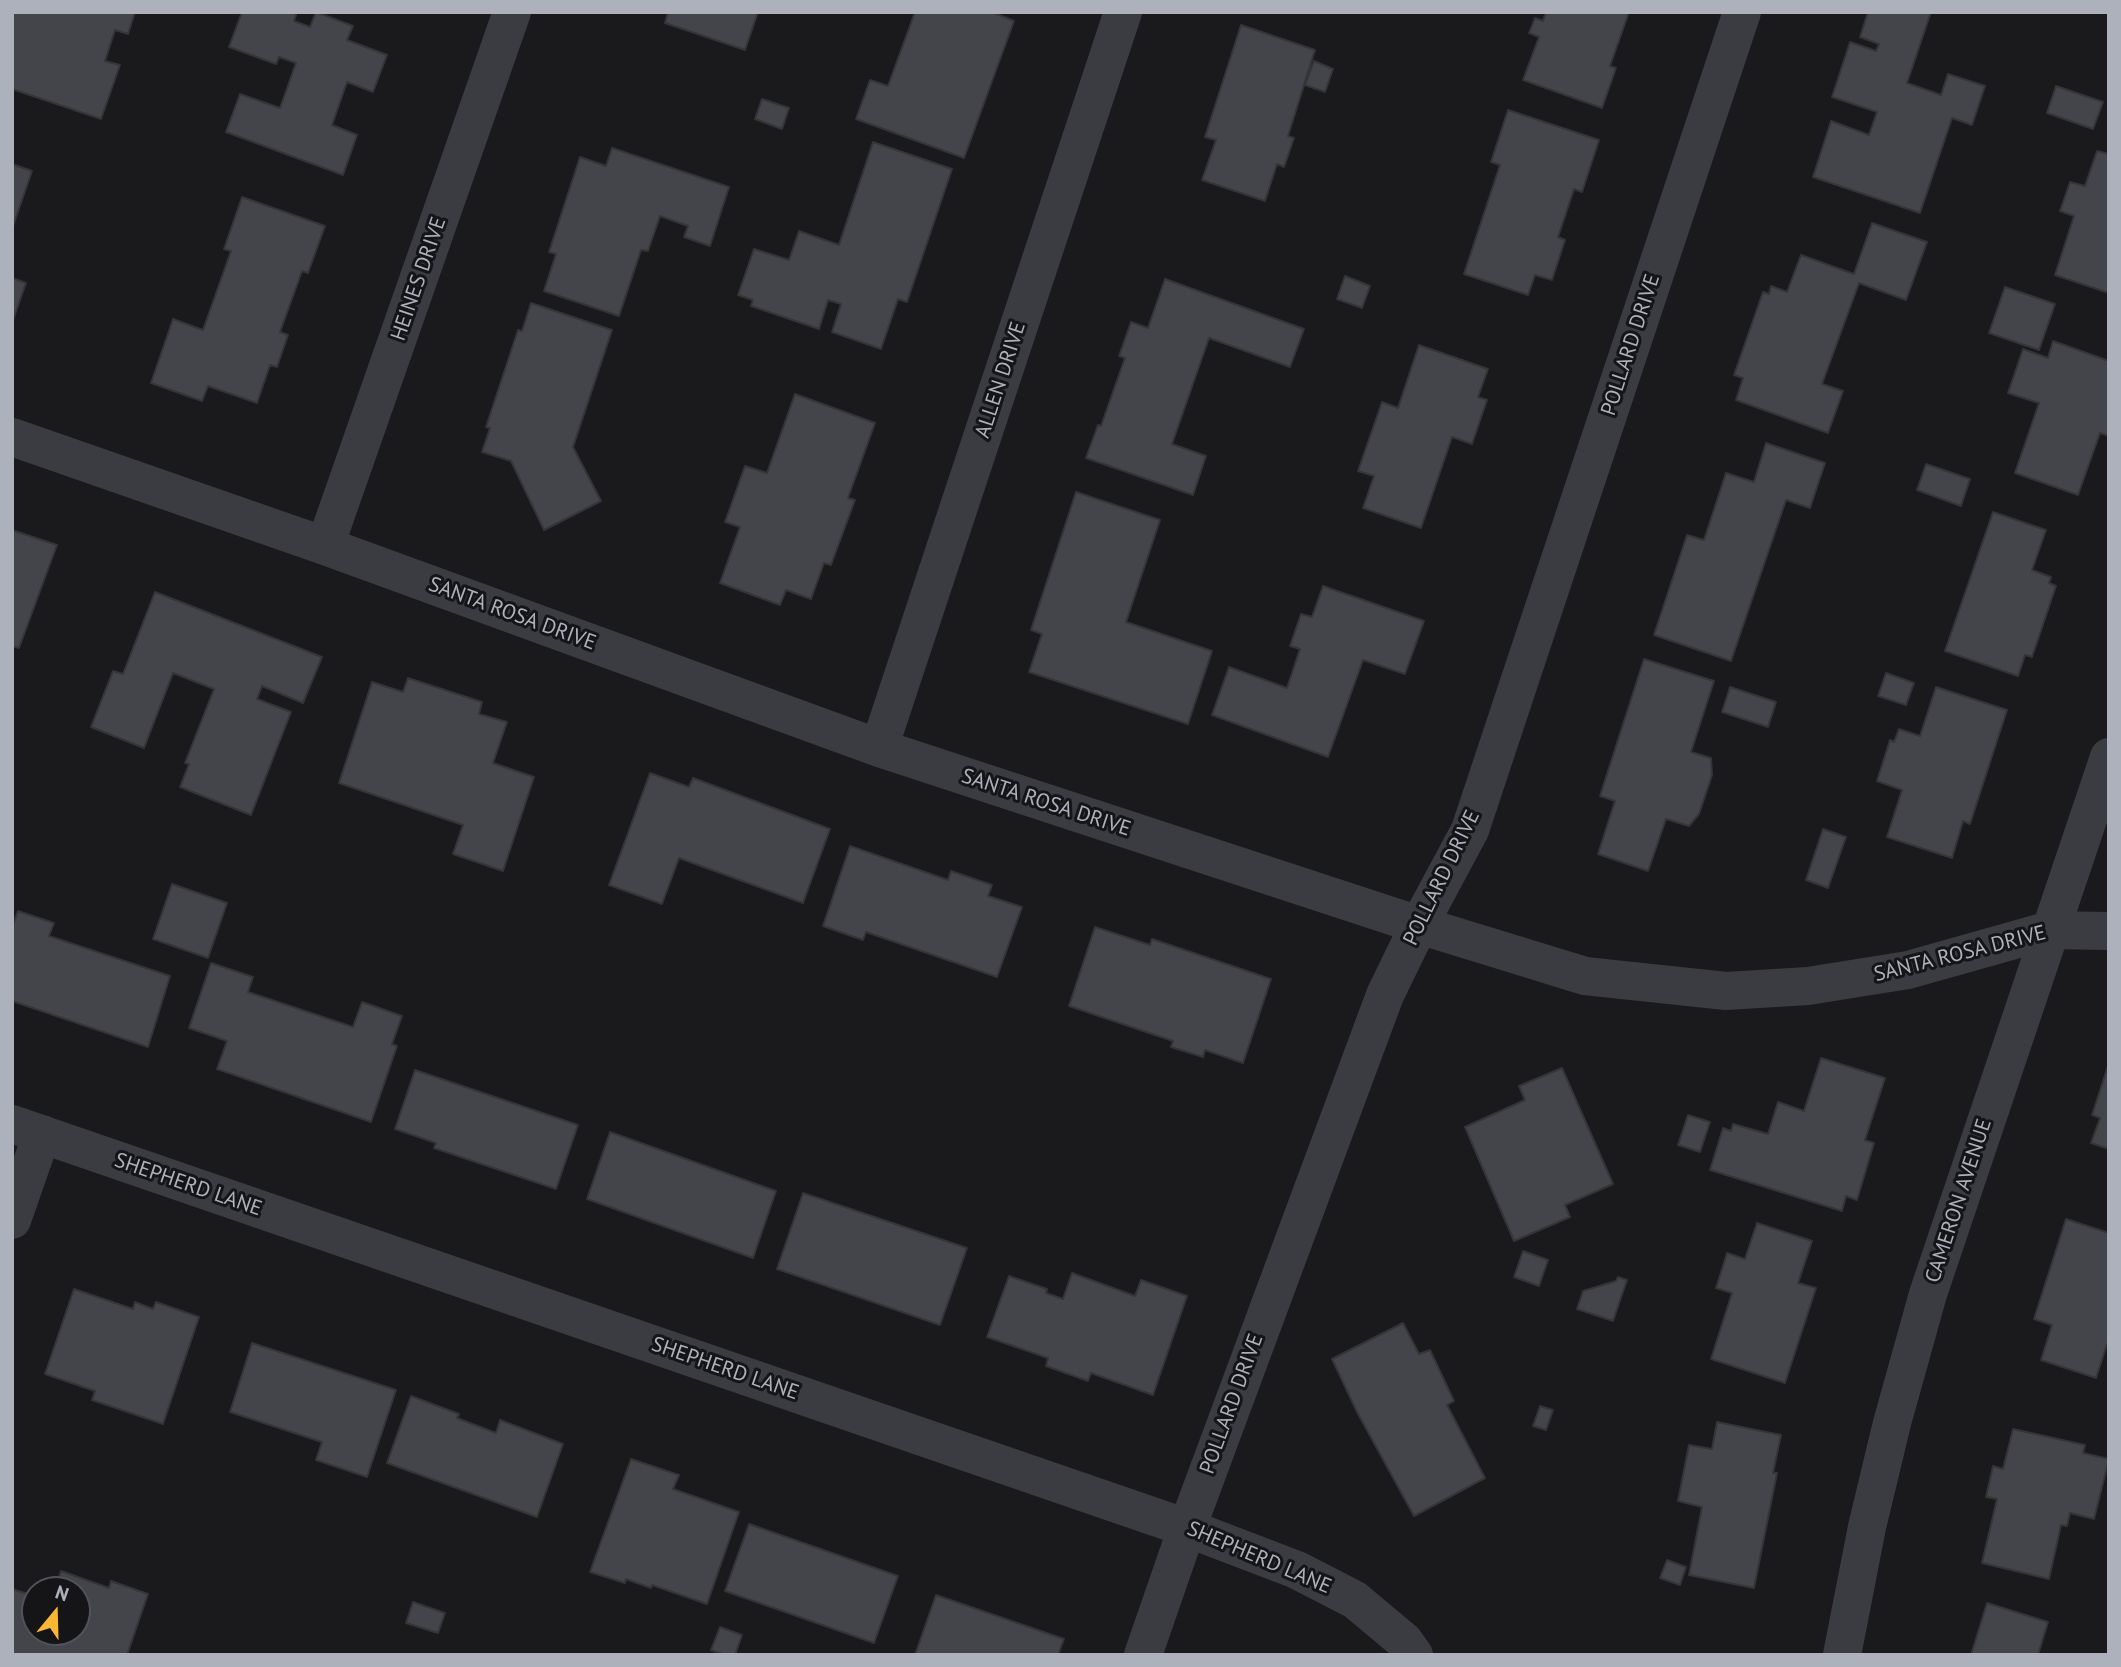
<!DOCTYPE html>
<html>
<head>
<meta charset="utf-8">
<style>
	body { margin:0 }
	#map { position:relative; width:2121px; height:1667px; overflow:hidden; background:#1a1a1c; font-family:"PT Sans",sans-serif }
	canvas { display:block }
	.frame { position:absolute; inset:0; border:14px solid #acb1bc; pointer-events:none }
	.north { position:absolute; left:21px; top:1576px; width:70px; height:70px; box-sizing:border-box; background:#151518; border:2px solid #51535a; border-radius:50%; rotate:19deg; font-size:19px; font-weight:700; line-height:28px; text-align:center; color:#acb1bc }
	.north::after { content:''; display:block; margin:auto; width:24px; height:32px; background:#fab734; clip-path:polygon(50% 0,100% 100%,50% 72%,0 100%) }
</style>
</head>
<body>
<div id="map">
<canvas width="2121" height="1667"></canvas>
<div class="frame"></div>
<div class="north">N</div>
</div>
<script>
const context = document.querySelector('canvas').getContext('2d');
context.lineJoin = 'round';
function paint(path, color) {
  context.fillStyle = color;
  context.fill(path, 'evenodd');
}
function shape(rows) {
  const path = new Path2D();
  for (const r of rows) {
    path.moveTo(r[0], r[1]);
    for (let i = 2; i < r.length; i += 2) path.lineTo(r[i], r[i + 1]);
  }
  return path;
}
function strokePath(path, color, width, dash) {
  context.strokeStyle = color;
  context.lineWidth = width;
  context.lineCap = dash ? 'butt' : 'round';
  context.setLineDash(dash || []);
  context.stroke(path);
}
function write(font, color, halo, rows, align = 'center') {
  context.font = font + ' "PT Sans",sans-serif';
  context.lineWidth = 6;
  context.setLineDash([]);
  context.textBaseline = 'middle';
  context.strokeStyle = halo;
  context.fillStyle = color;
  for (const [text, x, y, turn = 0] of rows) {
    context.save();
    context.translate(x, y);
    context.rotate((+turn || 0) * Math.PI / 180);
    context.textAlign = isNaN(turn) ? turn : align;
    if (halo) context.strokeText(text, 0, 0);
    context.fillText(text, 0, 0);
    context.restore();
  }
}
const building = shape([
	[12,12,135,12,128,34,115,30,105,61,120,65,101,119,12,89,12,12],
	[242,12,297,12,294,21,310,27,316,12,353,26,347,40,387,55,373,92,347,82,332,125,357,135,343,175,226,132,240,94,280,108,296,63,279,57,276,64,229,47,242,12],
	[668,12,758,12,745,50,665,23,668,12],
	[915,12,992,12,1014,21,964,158,856,119,870,80,888,86,915,12],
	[1546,12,1629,12,1610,66,1616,68,1602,108,1523,80,1539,37,1529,33,1535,18,1543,21,1546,12],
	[1868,12,1931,12,1907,83,1941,95,1948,74,1985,86,1972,125,1952,118,1920,213,1813,177,1831,121,1869,135,1877,112,1832,97,1850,42,1876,51,1879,44,1860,37,1868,12],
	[1241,25,1315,50,1288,136,1294,138,1284,167,1277,164,1265,201,1202,180,1216,140,1205,137,1241,25],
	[1314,61,1333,69,1325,92,1305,85,1314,61],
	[2056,86,2103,102,2093,129,2047,113,2056,86],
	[762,99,789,108,782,129,755,119,762,99],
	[1508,110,1599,140,1582,192,1574,189,1558,237,1565,240,1552,280,1535,275,1528,295,1464,274,1500,165,1491,162,1508,110],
	[873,142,952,169,907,302,898,299,881,349,832,332,841,304,828,300,819,329,751,306,753,300,738,295,754,249,789,260,799,231,839,245,873,142],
	[612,148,729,187,710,246,684,237,688,226,660,216,648,251,641,250,619,316,544,291,556,254,549,252,580,157,606,166,612,148],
	[2097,151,2109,154,2109,293,2055,275,2074,216,2060,211,2070,182,2085,186,2097,151],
	[12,164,32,171,12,229,12,164],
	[242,197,325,226,308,273,302,271,280,332,288,335,277,367,270,365,257,403,208,386,202,401,151,383,173,319,203,330,231,251,224,249,242,197],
	[1872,223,1927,242,1906,300,1859,283,1822,384,1843,391,1828,433,1736,400,1743,378,1734,375,1763,292,1769,294,1771,286,1787,292,1801,255,1854,274,1872,223],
	[1345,276,1370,286,1362,308,1337,299,1345,276],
	[12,278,26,283,12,323,12,278],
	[1165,279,1304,329,1290,367,1209,338,1172,444,1206,456,1193,495,1086,458,1098,425,1101,426,1125,358,1119,356,1131,322,1148,328,1165,279],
	[2005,287,2055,304,2039,350,1989,333,2005,287],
	[531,303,612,330,573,447,601,501,544,530,511,461,482,452,490,428,486,427,518,330,522,331,531,303],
	[2053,341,2109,361,2109,436,2100,433,2078,495,2015,473,2039,403,2008,393,2023,349,2048,358,2053,341],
	[1419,345,1488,369,1478,397,1487,400,1472,444,1452,437,1421,528,1363,508,1374,476,1358,471,1382,402,1398,408,1419,345],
	[795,394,875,423,848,498,855,500,831,565,824,563,811,599,786,590,780,605,720,583,740,527,725,522,745,466,767,473,795,394],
	[1766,443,1825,463,1810,508,1786,500,1731,661,1654,635,1687,535,1704,540,1726,473,1754,482,1766,443],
	[1926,464,1970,479,1961,506,1917,490,1926,464],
	[1076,492,1160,520,1126,622,1212,651,1188,724,1029,672,1042,634,1031,630,1076,492],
	[1993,512,2046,530,2032,570,2051,577,2049,583,2056,586,2032,657,2025,655,2018,676,1945,651,1993,512],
	[12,530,57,545,19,648,12,646,12,530],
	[1323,586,1424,621,1405,674,1363,660,1328,757,1212,715,1229,667,1287,688,1300,649,1290,646,1301,614,1312,617,1323,586],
	[155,592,322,657,303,703,262,686,257,699,291,712,251,815,180,787,189,764,185,763,214,689,173,673,144,748,91,727,113,671,123,674,155,592],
	[1644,659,1714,681,1691,752,1711,758,1712,775,1699,814,1689,826,1666,819,1648,871,1598,854,1615,801,1600,796,1644,659],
	[1886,673,1914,683,1906,705,1878,696,1886,673],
	[408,678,482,702,479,714,507,722,493,763,534,777,503,871,453,854,463,825,339,783,372,682,403,692,408,678],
	[1730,687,1776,702,1768,727,1722,712,1730,687],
	[1936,687,2007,710,1970,824,1963,821,1952,858,1887,837,1902,790,1877,781,1890,740,1894,742,1899,729,1920,736,1936,687],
	[650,773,689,787,693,778,830,829,803,903,679,858,662,904,609,885,650,773],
	[1823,829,1846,837,1828,888,1806,880,1823,829],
	[850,846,948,880,951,871,992,885,988,896,1022,907,997,977,866,932,863,940,823,926,850,846],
	[172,884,227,903,208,958,153,939,172,884],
	[18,911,54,923,49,936,170,976,148,1047,12,1001,12,928,18,911],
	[1095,927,1150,945,1152,939,1271,979,1243,1063,1205,1050,1203,1057,1171,1047,1173,1041,1069,1006,1095,927],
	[211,963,253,977,248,992,353,1027,362,1002,402,1016,392,1044,397,1046,371,1122,217,1069,227,1041,189,1028,211,963],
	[1821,1058,1885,1078,1865,1140,1874,1143,1857,1200,1846,1196,1842,1211,1710,1170,1723,1128,1731,1131,1733,1124,1768,1134,1778,1102,1804,1111,1821,1058],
	[2109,1063,2109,1149,2091,1143,2100,1118,2092,1115,2109,1063],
	[1562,1068,1613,1184,1565,1205,1570,1217,1514,1241,1465,1127,1525,1100,1519,1086,1562,1068],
	[415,1070,578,1125,556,1189,434,1148,436,1143,395,1129,415,1070],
	[1688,1115,1710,1122,1700,1152,1678,1145,1688,1115],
	[610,1132,776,1191,753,1258,587,1199,610,1132],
	[803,1193,967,1248,940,1325,777,1269,803,1193],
	[2066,1219,2109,1233,2109,1345,2107,1344,2096,1378,2041,1360,2052,1325,2034,1319,2066,1219],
	[1757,1223,1812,1241,1798,1283,1816,1288,1785,1383,1711,1359,1732,1293,1716,1288,1727,1253,1745,1259,1757,1223],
	[1523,1251,1548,1260,1539,1286,1514,1277,1523,1251],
	[1072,1273,1135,1296,1141,1280,1187,1296,1153,1395,1091,1373,1088,1381,1046,1366,1048,1358,987,1337,1009,1276,1047,1289,1046,1293,1063,1299,1072,1273],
	[1618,1277,1627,1280,1613,1321,1577,1309,1583,1291,1616,1281,1618,1277],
	[74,1289,133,1309,135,1302,153,1309,156,1302,199,1317,163,1424,92,1400,95,1391,45,1374,74,1289],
	[1403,1323,1419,1354,1430,1350,1454,1401,1447,1405,1485,1478,1414,1516,1357,1412,1332,1359,1403,1323],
	[252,1343,396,1390,367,1477,316,1460,322,1442,230,1412,252,1343],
	[411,1396,459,1414,457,1418,496,1433,500,1420,563,1444,537,1517,387,1463,411,1396],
	[1540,1406,1553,1410,1546,1430,1533,1426,1540,1406],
	[1717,1422,1781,1435,1773,1473,1777,1473,1754,1588,1689,1575,1702,1507,1678,1501,1689,1445,1712,1449,1717,1422],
	[2013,1429,2085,1445,2083,1453,2109,1459,2094,1519,2070,1513,2067,1526,2061,1525,2049,1579,1982,1563,1997,1499,1986,1497,1993,1466,2003,1469,2013,1429],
	[631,1459,679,1475,673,1489,739,1512,707,1604,652,1585,651,1588,626,1579,625,1583,590,1572,631,1459],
	[749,1524,898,1576,874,1643,725,1591,749,1524],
	[1667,1560,1686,1567,1680,1585,1660,1578,1667,1560],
	[61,1571,109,1588,111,1581,148,1594,127,1655,12,1655,12,1589,35,1596,35,1632,77,1632,77,1590,55,1590,61,1571],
	[936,1595,1064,1639,1058,1655,915,1655,936,1595],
	[413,1602,445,1613,438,1633,406,1623,413,1602],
	[1987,1603,2048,1622,2038,1655,1971,1655,1987,1603],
	[720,1627,742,1635,735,1655,725,1655,711,1650,720,1627]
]);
paint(building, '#44454a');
strokePath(building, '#343439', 2);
strokePath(shape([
	[12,437,325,546,879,748,1419,925,1585,976,1726,991,1808,986,1908,970,2050,930,2109,931],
	[325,546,512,12],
	[879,748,1123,12],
	[12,1124,1187,1528,1297,1570,1355,1600,1404,1641,1414,1655],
	[12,1220,42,1134],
	[1143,1655,1187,1528,1385,995,1419,925,1470,830,1742,12],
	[1842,1655,1867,1527,1892,1423,1928,1294,2109,757]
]), '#3b3c42', 38);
write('21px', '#acb1bc', '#151518', [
	["HEINES DRIVE",419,279,-71],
	["POLLARD DRIVE",1631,345,-72],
	["ALLEN DRIVE",1001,380,-72],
	["SANTA ROSA DRIVE",512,614,20],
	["SANTA ROSA DRIVE",1046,803,18],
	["POLLARD DRIVE",1442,878,-64],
	["SANTA ROSA DRIVE",1960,954,-14],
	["SHEPHERD LANE",188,1185,19],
	["CAMERON AVENUE",1959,1201,-72],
	["SHEPHERD LANE",725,1369,19],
	["POLLARD DRIVE",1232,1404,-70],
	["SHEPHERD LANE",1259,1558,23]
]);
</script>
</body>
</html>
